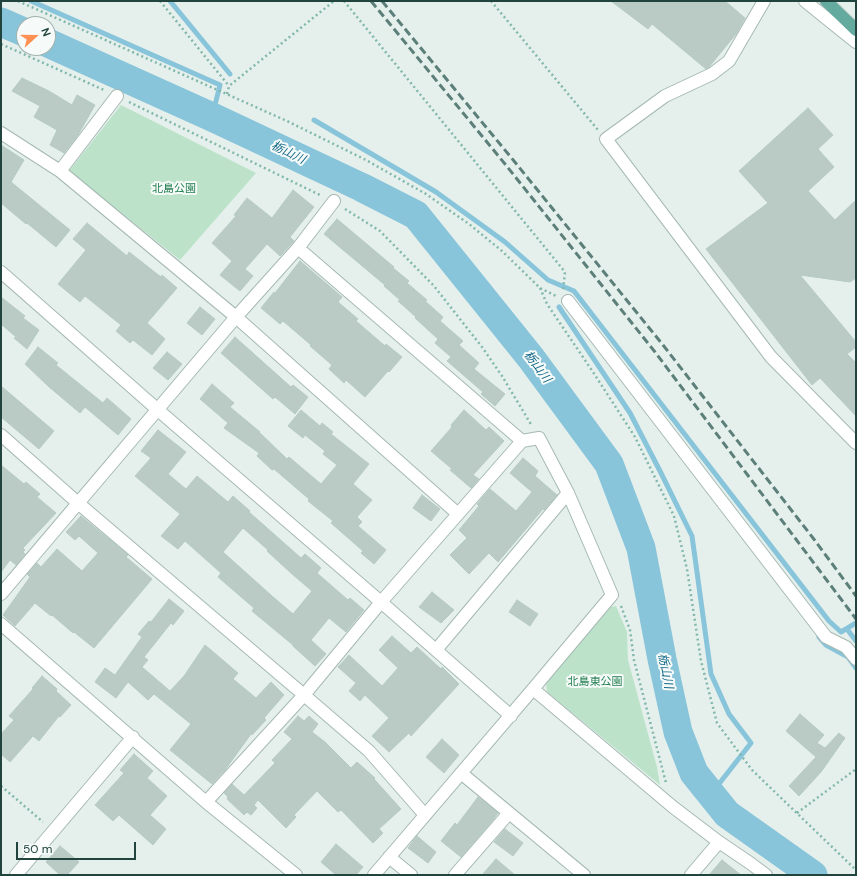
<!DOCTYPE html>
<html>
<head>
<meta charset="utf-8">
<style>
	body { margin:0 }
	#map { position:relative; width:857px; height:876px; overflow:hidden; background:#e5f0ec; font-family:"DM Sans",sans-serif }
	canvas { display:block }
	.frame { position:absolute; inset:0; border:2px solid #21443e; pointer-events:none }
	.north { position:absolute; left:16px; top:16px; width:40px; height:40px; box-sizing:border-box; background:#f6fbf9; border:1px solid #a1b2ae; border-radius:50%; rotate:69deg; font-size:11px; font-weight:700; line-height:16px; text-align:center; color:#21443e }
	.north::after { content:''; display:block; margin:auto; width:14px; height:18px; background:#ff9053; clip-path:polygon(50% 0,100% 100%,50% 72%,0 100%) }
	.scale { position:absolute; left:16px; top:842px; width:120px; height:18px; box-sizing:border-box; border:2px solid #21443e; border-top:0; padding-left:5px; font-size:12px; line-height:14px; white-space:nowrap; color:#21443e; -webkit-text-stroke:3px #f6fbf9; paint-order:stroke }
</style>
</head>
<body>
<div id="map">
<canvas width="857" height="876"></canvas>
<div class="frame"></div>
<div class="north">N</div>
<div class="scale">50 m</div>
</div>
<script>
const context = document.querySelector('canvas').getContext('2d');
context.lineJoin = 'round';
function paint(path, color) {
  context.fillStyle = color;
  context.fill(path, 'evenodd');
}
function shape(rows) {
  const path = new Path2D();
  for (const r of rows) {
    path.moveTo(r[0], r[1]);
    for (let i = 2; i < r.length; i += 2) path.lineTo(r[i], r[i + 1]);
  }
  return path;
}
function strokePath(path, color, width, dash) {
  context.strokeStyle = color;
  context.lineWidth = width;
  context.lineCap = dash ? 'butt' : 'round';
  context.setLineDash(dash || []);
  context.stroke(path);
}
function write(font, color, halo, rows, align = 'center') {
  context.font = font + ' "DM Sans","Noto Sans JP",sans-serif';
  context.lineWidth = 4;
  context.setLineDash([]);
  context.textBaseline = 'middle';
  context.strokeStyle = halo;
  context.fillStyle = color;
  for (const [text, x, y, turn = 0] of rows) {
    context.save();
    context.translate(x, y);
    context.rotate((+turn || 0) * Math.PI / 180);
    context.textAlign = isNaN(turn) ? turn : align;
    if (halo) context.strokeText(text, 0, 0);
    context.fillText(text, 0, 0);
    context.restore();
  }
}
paint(shape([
	[121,105,256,173,180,260,69,171],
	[616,606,627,632,628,660,657,767,660,785,547,692,546,683,610,607]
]), '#bce3ca');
strokePath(shape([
	[31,1,220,85,212,117],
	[170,1,230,74],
	[314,120,436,192,505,242,548,280,574,291,829,621,841,632,856,623],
	[559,307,630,413,661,473,692,536,711,674,729,714,751,743,711,794],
	[847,629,856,641],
	[819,637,826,645,848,657,856,668]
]), '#88c4da', 5);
strokePath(shape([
	[1,22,24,32],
	[48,43,212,117,361,187,416,215,531,358,609,464,641,548,662,659,678,732,694,773,727,814,813,875]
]), '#88c4da', 29);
const building = shape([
	[611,1,725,1,745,18,736,34,709,67,706,69,652,24,648,29,611,1],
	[22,78,49,91,72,105,77,95,95,105,78,135,64,153,50,145,57,130,34,117,40,106,12,91,22,78],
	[808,108,833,135,818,149,834,167,808,191,835,220,856,200,856,278,850,282,800,275,856,342,856,347,847,354,856,363,856,416,820,378,812,385,706,249,768,203,739,171,808,108],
	[1,145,24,160,11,182,70,230,56,247,27,223,26,224,1,203,1,145],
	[293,190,314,207,290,237,294,241,280,256,267,244,245,269,253,276,240,291,220,275,232,261,212,243,236,216,234,215,247,198,272,218,293,190],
	[337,219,394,267,393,268,409,281,407,283,427,300,425,301,443,317,440,321,463,341,459,345,479,363,474,369,505,394,495,406,481,394,483,392,447,361,451,357,435,343,438,339,415,318,416,317,398,301,400,300,384,286,385,285,324,234,337,219],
	[87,223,127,256,129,252,161,277,162,275,177,288,147,323,165,339,152,355,133,340,130,343,116,331,121,325,85,296,80,302,58,284,86,250,73,239,87,223],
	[300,261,342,297,338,302,358,319,356,321,385,346,386,344,402,357,389,372,388,371,365,397,346,380,344,383,329,369,332,365,310,346,311,345,283,321,280,324,261,308,274,292,275,293,300,261],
	[1,297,25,316,23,318,39,330,27,349,14,338,16,337,1,324,1,297],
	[200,307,215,319,202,335,187,323,200,307],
	[235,337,291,387,293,385,308,397,295,414,275,397,273,399,221,353,235,337],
	[38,347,58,363,56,365,103,403,107,398,131,419,118,435,85,407,80,413,48,386,25,364,38,347],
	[167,352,182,364,168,380,153,368,167,352],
	[212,384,234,403,230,407,260,432,259,432,287,459,289,457,321,484,337,465,323,454,325,451,305,435,303,438,288,426,301,410,320,426,322,423,333,432,331,434,369,464,353,484,372,500,357,517,362,522,358,526,386,550,374,564,361,553,363,551,331,523,333,521,308,501,309,499,274,469,272,470,257,456,259,453,224,428,228,423,200,399,212,384],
	[1,386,54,431,39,449,1,417,1,386],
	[464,410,486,430,489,427,504,441,473,475,479,479,471,488,450,470,452,469,431,451,452,427,451,425,464,410],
	[158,430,186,452,168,474,186,489,197,476,228,502,233,496,250,511,249,512,301,558,305,554,321,568,317,573,348,600,350,598,364,610,346,632,329,618,311,640,326,654,315,666,293,646,293,645,252,611,254,608,218,577,221,573,185,541,178,549,161,536,180,514,135,476,151,458,141,451,158,430],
	[243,528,268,550,267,551,292,574,312,591,293,614,272,596,223,552,243,528],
	[523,458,538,471,535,476,557,495,544,510,543,509,498,562,489,553,469,574,450,555,467,538,459,530,479,506,477,504,490,489,516,511,532,492,510,473,523,458],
	[1,465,24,484,26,482,40,494,37,497,56,513,23,548,25,550,23,552,25,554,16,565,10,560,1,572,1,465],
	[422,495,440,509,431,521,413,508,422,495],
	[81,516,128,555,126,557,152,579,94,648,74,632,73,633,52,615,51,616,35,603,15,626,3,615,30,577,27,574,37,563,41,567,57,549,82,571,98,553,79,536,75,540,66,532,81,516],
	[432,592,454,610,441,623,419,607,432,592],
	[169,599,184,611,173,625,171,623,144,657,148,660,142,667,170,691,184,676,205,645,238,673,233,679,256,698,271,682,284,695,264,718,266,720,252,735,251,734,225,770,212,784,170,750,191,724,154,694,148,700,128,682,116,698,95,682,105,668,115,675,142,637,138,634,149,621,151,622,169,599],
	[517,600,538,614,530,626,509,612,517,600],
	[392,636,411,653,417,647,441,669,442,667,459,684,411,736,409,733,389,752,372,736,389,718,365,695,360,701,349,691,356,683,338,667,349,655,382,686,398,668,379,650,392,636],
	[42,676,57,689,56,691,71,705,60,717,59,716,39,741,33,736,10,762,1,754,1,734,14,720,9,716,33,689,32,688,42,676],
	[800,714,824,735,817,743,825,748,839,733,845,738,821,772,799,796,789,786,816,757,786,731,800,714],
	[298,716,304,721,309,716,318,724,312,732,325,742,351,768,357,762,375,778,374,779,401,809,379,829,383,833,373,843,341,810,338,812,317,791,294,815,296,817,286,828,258,800,254,805,257,808,251,815,247,812,244,815,227,799,228,797,224,793,232,784,244,795,275,763,272,760,292,739,284,732,298,716],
	[442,739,459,755,444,773,426,757,442,739],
	[134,754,153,771,147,778,167,796,150,815,166,829,153,845,119,815,113,821,95,805,124,773,120,770,134,754],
	[478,797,498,813,493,820,461,857,441,841,455,823,457,825,478,797],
	[505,829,523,843,513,856,494,842,505,829],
	[417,836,436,852,428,863,408,848,417,836],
	[336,844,363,867,356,875,336,875,321,862,336,844],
	[60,846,79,862,67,875,60,875,46,862,60,846],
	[496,859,515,875,482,875,496,859],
	[722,860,741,875,709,875,722,860]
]);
paint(building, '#bacbc5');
strokePath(building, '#b6cac4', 1);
const minor = shape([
	[764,1,729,61,712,74,665,96,606,139,771,357,856,443],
	[805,1,836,26,856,42],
	[1,133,60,171,236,317,458,514],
	[60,171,117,96],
	[298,248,334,201],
	[1,272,158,410,381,602,511,716],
	[568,301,826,637,846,647,856,659],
	[1,435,78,503,304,695,369,751,425,815],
	[1,594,236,317,298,248,522,441],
	[1,624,206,802,296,875],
	[436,650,568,493],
	[533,689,673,807,719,842,750,863,766,875],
	[461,773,584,875],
	[206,802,304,695,381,602,522,441,539,438,568,493,612,595,533,689,374,875],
	[389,857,411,875],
	[16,875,133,737],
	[455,875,509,813],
	[691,875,719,842]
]);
const major = shape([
	[826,1,856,30]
]);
strokePath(minor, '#a6b9b4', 14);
strokePath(major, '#c1cbc9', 14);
strokePath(shape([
	[18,1,287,121,366,160,426,194,469,224,502,251,540,288,556,296],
	[160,1,229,86],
	[344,1,565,272,563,290],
	[491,1,598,130],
	[1,44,104,90],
	[227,94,229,86,334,1],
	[129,102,322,196],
	[345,209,380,231,434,286,482,347,502,376,532,426],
	[540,288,547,304,593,372,635,437,674,516,687,569,701,661,717,723,752,770,856,870],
	[621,606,630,630,634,660,666,783],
	[1,786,43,822],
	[797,813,856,769]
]), '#82b7ac', 2.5, [2, 3]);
strokePath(minor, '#fff', 12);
strokePath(major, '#65aa9f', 12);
strokePath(shape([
	[371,1,505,164,655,352,856,619],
	[382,1,514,161,663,345,813,538,856,596]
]), '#5c7f7a', 3, [8, 4]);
write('11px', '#268053', '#f6fbf9', [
	["北島公園",174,189],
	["北島東公園",595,682]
]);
write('italic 12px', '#136888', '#f6fbf9', [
	["栃山川",288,153,26],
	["栃山川",537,367,53],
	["栃山川",665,671,79]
]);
</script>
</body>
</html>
